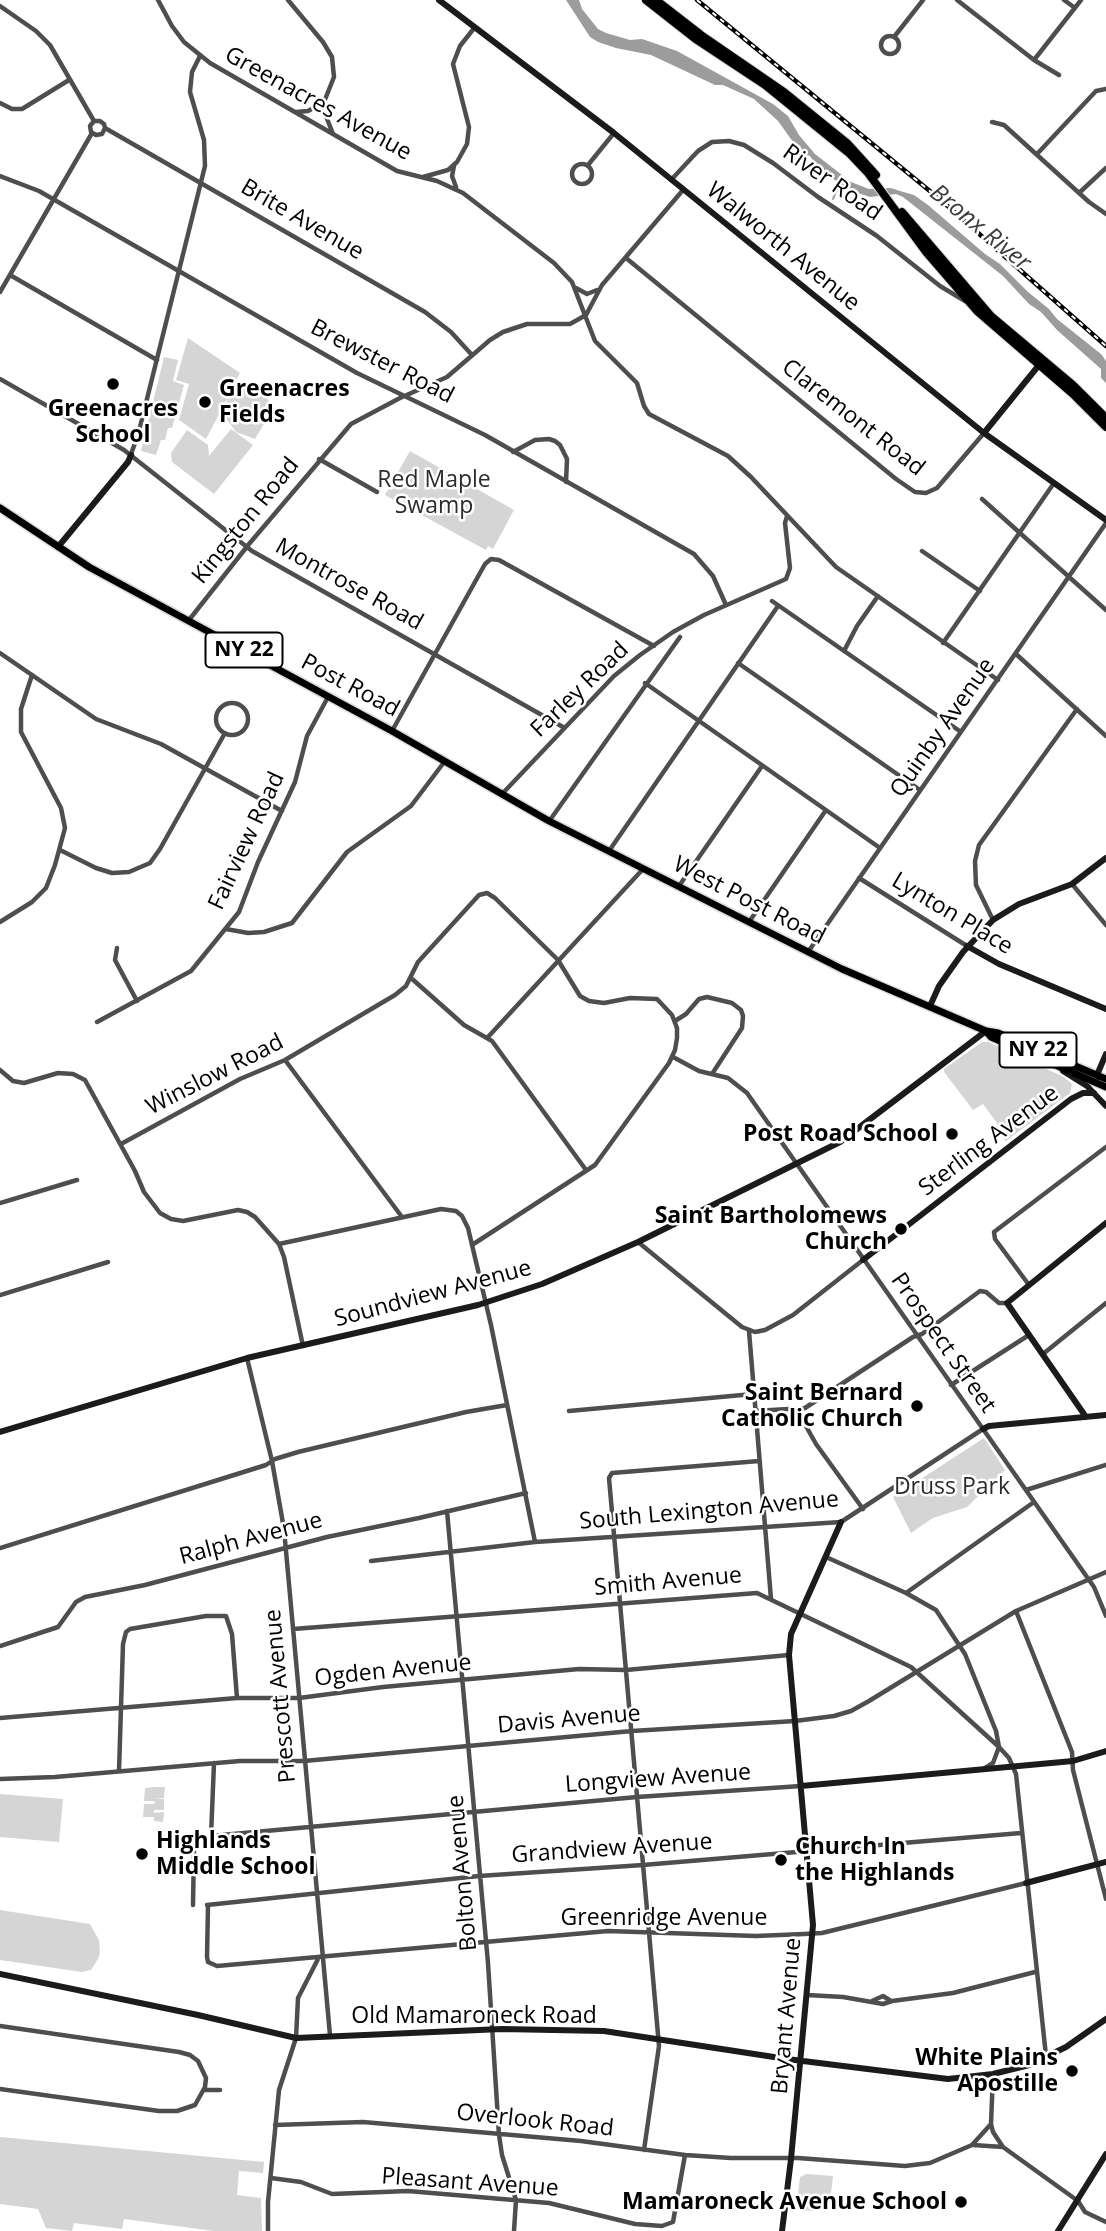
<!DOCTYPE html>
<html>
<head>
<meta charset="utf-8">
<style>
	body { margin:0 }
	canvas { display:block; background:#fff }
</style>
</head>
<body>
<canvas width="1106" height="2231"></canvas>
<script>
const context = document.querySelector('canvas').getContext('2d');
context.lineJoin = 'round';
function paint(path, color) {
  context.fillStyle = color;
  context.fill(path, 'evenodd');
}
function shape(rows) {
  const path = new Path2D();
  for (const r of rows) {
    if (r.length === 3) {
      path.moveTo(r[0] + r[2], r[1]);
      path.arc(r[0], r[1], r[2], 0, 2 * Math.PI);
      continue;
    }
    path.moveTo(r[0], r[1]);
    for (let i = 2; i < r.length; i += 2) path.lineTo(r[i], r[i + 1]);
  }
  return path;
}
function strokePath(path, color, width, dash) {
  context.strokeStyle = color;
  context.lineWidth = width;
  context.lineCap = dash ? 'butt' : 'round';
  context.setLineDash(dash || []);
  context.stroke(path);
}
function write(font, color, halo, rows, align = 'center') {
  context.font = font + ' "Open Sans",sans-serif';
  context.lineWidth = 5;
  context.setLineDash([]);
  context.textBaseline = 'middle';
  context.strokeStyle = halo;
  context.fillStyle = color;
  for (const [text, x, y, turn = 0] of rows) {
    context.save();
    context.translate(x, y);
    context.rotate((+turn || 0) * Math.PI / 180);
    context.textAlign = isNaN(turn) ? turn : align;
    if (halo) context.strokeText(text, 0, 0);
    context.fillText(text, 0, 0);
    context.restore();
  }
}
paint(shape([
	[188,338,240,373,229,394,239,382,268,399,273,409,255,439,236,432,225,417,227,399,206,439,179,420,189,384,176,380],
	[164,357,178,360,173,381,184,385,172,428,168,428,165,440,161,440,156,455,141,451],
	[231,429,253,445,214,494,172,462,171,453,187,430,208,445,209,456],
	[410,451,514,510,493,549,488,546,486,550,385,495],
	[982,1042,988,1042,1064,1077,1072,1084,1070,1093,1006,1141,996,1129,997,1123,983,1104,973,1110,944,1072,944,1069],
	[984,1438,1005,1470,967,1507,933,1518,911,1533,893,1497],
	[155,1787,165,1787,164,1798,154,1799,164,1799,164,1810,154,1810,154,1813,164,1812,163,1822,154,1821,154,1817,143,1817,144,1804,155,1804,154,1801,144,1801,145,1788],
	[0,1794,63,1799,59,1842,0,1837],
	[0,1910,90,1924,99,1940,100,1953,98,1959,91,1970,82,1972,0,1960],
	[0,2137,264,2162,263,2173,239,2171,237,2195,261,2198,262,2231,214,2231,124,2219,122,2229,74,2223,72,2231,46,2228,38,2209,0,2204],
	[806,2174,833,2176,830,2202,817,2211,796,2210,800,2177]
]), '#d5d5d5');
paint(shape([
	[566,0,579,0,582,9,598,29,606,33,630,40,642,39,677,51,773,104,788,116,799,135,815,154,851,182,869,189,891,188,900,191,914,195,928,205,985,254,1000,264,1028,292,1049,309,1057,319,1101,354,1106,361,1106,383,1101,378,1101,369,1057,330,1041,312,1029,304,1003,276,903,197,896,194,870,197,849,190,818,168,810,156,801,153,778,121,754,99,723,85,715,85,651,55,616,48,598,42,590,37]
]), '#9c9c9c');
strokePath(shape([
	[833,199,839,184]
]), '#9c9c9c', 2);
const primary = shape([
	[0,508,89,567,392,731,549,821,842,969,986,1031,998,1033,1106,1079],
	[986,1031,991,1037,1106,1087]
]);
const highway = shape([
	[646,0,697,40,765,85,850,154,868,173,926,252,977,311,1073,394,1106,427],
	[656,0,701,35,784,92,847,143,876,175],
	[902,212,991,316,1073,385,1106,418]
]);
strokePath(primary, '#dbdbdb', 10);
strokePath(highway, '#dbdbdb', 10);
strokePath(shape([
	[158,0,172,26,184,42,210,63,397,171,437,181,463,193,554,263,572,282,595,341,637,383,644,406,649,414,728,456,751,477,836,567,998,680],
	[288,0,323,42,332,57,334,77,324,102,324,111,333,134],
	[957,0,1034,60,1059,75],
	[1064,0,1075,8],
	[0,6,36,31,50,45,94,121,100,121,104,124,105,128,102,134,96,135,91,132,90,126,94,121],
	[890,45,9],
	[894,37,923,0],
	[1034,60,1081,0],
	[0,103,12,109,22,109,69,80],
	[296,112,308,111,324,102],
	[992,122,1004,125,1089,202,1106,214],
	[105,128,425,312,451,332,472,355],
	[1037,154,1096,91,1106,89],
	[582,174,10],
	[588,165,614,133],
	[454,166,452,176,456,187],
	[0,176,39,191,357,373,485,435,694,554,713,576,726,605],
	[423,177,448,170,457,162,467,144,469,127,453,64,460,46,475,27],
	[671,180,698,151,712,142,729,141,744,145,773,163,818,197,877,236,940,286,965,301],
	[1079,193,1106,168],
	[626,258,896,479,915,492,926,493,937,488,984,433],
	[10,275,157,360],
	[576,288,587,294,597,290],
	[0,292,92,133],
	[0,379,124,450,252,551,563,727],
	[513,452,535,440,549,439,555,441,560,445,567,459,566,482],
	[131,454,138,435,205,166,204,140,190,92,192,72,200,56],
	[319,459,377,492],
	[982,499,1106,610],
	[922,551,980,591],
	[772,601,961,732],
	[189,620,249,544,351,424,400,398,447,377,490,340,503,332,527,324,570,324,586,315,602,285,683,190],
	[943,643,1054,483],
	[844,651,857,626,878,596],
	[0,653,96,719,161,744,282,811],
	[1016,654,1106,736],
	[738,663,920,790],
	[645,683,880,848],
	[232,719,16],
	[392,731,485,564,491,559,499,560,654,646],
	[502,794,614,676,640,655,673,632,704,615,786,579,790,568,785,523,787,516],
	[550,820,680,637],
	[60,850,96,868,112,873,129,872,150,863,160,849,225,733],
	[609,851,778,606],
	[859,878,967,946],
	[1072,884,1106,925],
	[679,886,762,766],
	[993,920,976,885,975,861,979,845,1077,709],
	[0,922,32,902,46,888,55,865,65,828,61,808,21,732,21,709,32,675],
	[749,922,826,810],
	[226,929,248,933,264,932,292,923,347,852,411,806,445,761],
	[117,948,115,960,137,1001],
	[808,952,1106,523],
	[411,978,464,1025,492,1041,586,1170],
	[675,1021,686,1014,699,999,707,997,732,1003,741,1010,743,1016,742,1028,712,1074],
	[97,1022,191,971,239,912,258,862,295,782,307,736,328,697],
	[488,1037,643,869],
	[673,1057,699,1071,728,1078,747,1093,1094,1587,1106,1616],
	[285,1060,402,1217],
	[0,1070,13,1081,24,1083,58,1073,73,1074,85,1080,135,1171,144,1192,160,1213,171,1219,183,1221,238,1210,247,1212,255,1217,279,1244,284,1257,303,1346],
	[121,1144,240,1079,285,1060,395,995,406,986,418,962,479,895,487,893,495,898,558,960,580,996,589,1001,604,1003,630,998,657,999,672,1015,677,1028,677,1038,675,1050,669,1063,595,1165,472,1245],
	[0,1203,77,1180],
	[638,1242,742,1327,755,1332,765,1330,793,1315,863,1260],
	[279,1244,441,1209,456,1211,462,1216,468,1228,491,1325,535,1542],
	[1029,1285,995,1239,994,1232,1106,1147],
	[0,1295,108,1262],
	[749,1331,771,1599],
	[1043,1354,1106,1303],
	[247,1358,272,1461,284,1529,330,2035],
	[951,1385,1029,1335],
	[797,1410,816,1444,863,1509],
	[569,1411,753,1394],
	[755,1411,805,1408,913,1337,922,1334,980,1291,986,1292,999,1303,1007,1303],
	[1026,1490,1106,1465],
	[447,1511,488,1963,499,2135,502,2155,516,2200,514,2231],
	[0,1548,266,1465,275,1459,298,1452,466,1412,507,1405],
	[826,1557,906,1593,936,1610,965,1654,996,1731,999,1747,1009,1758,1016,1774,1046,2056],
	[371,1561,535,1542,841,1522,983,1429],
	[906,1593,1034,1502],
	[1016,1611,1072,1752,1073,1770,1106,1899],
	[293,1629,757,1593,911,1667,999,1747,993,1763,985,1768],
	[0,1646,58,1627,76,1602,85,1597,145,1585,327,1537,419,1518,526,1493],
	[0,1718,237,1698,299,1698,383,1687,579,1669,626,1670,789,1655],
	[119,1771,123,1644,126,1632,130,1629,206,1616,226,1616,232,1634,237,1698],
	[0,1779,55,1777,240,1761,304,1761,632,1731,795,1721,834,1716,851,1711,869,1701,1016,1611,1106,1572],
	[211,1836,214,1763],
	[193,1905,194,1847,196,1842,211,1836,637,1797,801,1786],
	[207,1905,479,1876,643,1865,1021,1833],
	[208,1905,207,1957,208,1962,217,1966,608,1931,756,1936,804,1934,822,1933,1026,1883],
	[807,1995,843,1997,883,2004,892,2001,953,1993,1035,1972],
	[872,2001,883,1996,891,2001],
	[0,2026,179,2052,190,2055,198,2061,206,2078,205,2087,195,2105,177,2111,159,2111,0,2089],
	[993,2074,991,2124,993,2132,1003,2147,1078,2201,1085,2212,1106,2222],
	[205,2090,220,2090],
	[275,2125,363,2122,581,2141,685,2155,731,2158,798,2158,905,2166,930,2163,972,2145,991,2124],
	[973,2145,1003,2147],
	[644,2150,659,2046,609,1478,612,1473,759,1461],
	[271,2178,301,2182,332,2194,408,2191,549,2203,635,2224,662,2226,673,2222,685,2155],
	[268,2231,268,2202,279,2090,296,2038,298,1998,318,1959]
]), '#4e4e4e', 4.5);
strokePath(shape([
	[439,0,614,133,984,433,1106,520],
	[984,433,1039,365],
	[58,547,128,462,131,455],
	[967,946,999,964,1106,1009],
	[930,1006,939,986,963,952,993,920,1019,904,1072,884,1106,858],
	[1063,1071,1087,1086,1106,1106],
	[1099,1077,1097,1075,1106,1054],
	[863,1260,1071,1099,1083,1093,1094,1093],
	[1086,1417,1007,1303,1106,1223],
	[983,1429,989,1426,1106,1415],
	[0,1432,247,1358,478,1305,542,1284,638,1242,840,1142,986,1031],
	[801,1786,1073,1761,1106,1751],
	[1026,1883,1106,1862],
	[0,1974,198,2015,296,2038,502,2029,604,2031,787,2059,948,2079,993,2074,1029,2065,1066,2047,1106,2019],
	[782,2231,791,2159,813,1925,789,1655,791,1634,841,1522],
	[1058,2231,1106,2154]
]), '#1b1b1b', 6);
strokePath(primary, '#000', 7);
strokePath(highway, '#000', 8);
const rail = shape([
	[697,0,942,201,1106,346]
]);
strokePath(rail, '#000', 4.5);
strokePath(rail, '#fff', 2, [5]);
for (const [x, y, r, color] of [
	[113,384,7,"#000"],
	[205,402,7,"#000"],
	[952,1134,7,"#000"],
	[901,1229,7,"#000"],
	[917,1406,7,"#000"],
	[142,1854,7,"#000"],
	[781,1860,7,"#000"],
	[1072,2071,7,"#000"],
	[961,2202,7,"#000"]
]) {
  const dot = new Path2D();
  dot.arc(x, y, r, 0, 2 * Math.PI);
  context.fillStyle = color;
  context.fill(dot);
  strokePath(dot, '#fff', 2.5);
}
for (const [x, y, w] of [
	[244,650,77],
	[1038,1050,77]
]) {
  const box = new Path2D();
  box.roundRect(x - w / 2, y - 17.5, w, 35, 5);
  context.fillStyle = '#fff';
  context.fill(box);
  strokePath(box, '#000', 2);
}
write('bold 21px', '#000', null, [
	["NY 22",244,650],
	["NY 22",1038,1050]
]);
write('23px', '#000', '#fff', [
	["Greenacres Avenue",318,104,29],
	["River Road",832,183,35],
	["Brite Avenue",302,220,30],
	["Walworth Avenue",783,247,39],
	["Brewster Road",382,362,27],
	["Claremont Road",853,418,38],
	["Kingston Road",246,521,-51],
	["Montrose Road",349,585,29],
	["Post Road",350,686,28],
	["Farley Road",580,690,-44],
	["Quinby Avenue",943,728,-55],
	["Fairview Road",247,841,-65],
	["West Post Road",749,901,27],
	["Lynton Place",952,914,31],
	["Winslow Road",215,1075,-27],
	["Sterling Avenue",989,1141,-37],
	["Soundview Avenue",433,1294,-15],
	["Prospect Street",943,1343,55],
	["South Lexington Avenue",709,1511,-5],
	["Ralph Avenue",251,1539,-15],
	["Smith Avenue",668,1582,-5],
	["Ogden Avenue",393,1671,-6],
	["Prescott Avenue",281,1696,-95],
	["Davis Avenue",569,1720,-5],
	["Longview Avenue",658,1779,-4],
	["Grandview Avenue",612,1849,-4],
	["Bolton Avenue",463,1873,-95],
	["Greenridge Avenue",664,1918],
	["Old Mamaroneck Road",474,2016],
	["Bryant Avenue",787,2016,-85],
	["Overlook Road",535,2121,6],
	["Pleasant Avenue",470,2183,4]
]);
write('bold 23px', '#000', '#fff', [
	["Greenacres",219,389,"left"],
	["Fields",219,415,"left"],
	["Greenacres",113,409,"center"],
	["School",113,435,"center"],
	["Post Road School",938,1134],
	["Saint Bartholomews",887,1216],
	["Church",887,1242],
	["Saint Bernard",903,1393],
	["Catholic Church",903,1419],
	["Highlands",156,1841,"left"],
	["Middle School",156,1867,"left"],
	["Church In",795,1847,"left"],
	["the Highlands",795,1873,"left"],
	["White Plains",1058,2058],
	["Apostille",1058,2084],
	["Mamaroneck Avenue School",947,2202]
], 'right');
write('23px', '#2c2c2c', '#fff', [
	["Red Maple",434,480],
	["Swamp",434,506],
	["Druss Park",952,1487]
]);
write('italic 24px', '#3d3d3d', '#fff', [
	["Bronx River",980,228,39]
]);
</script>
</body>
</html>
